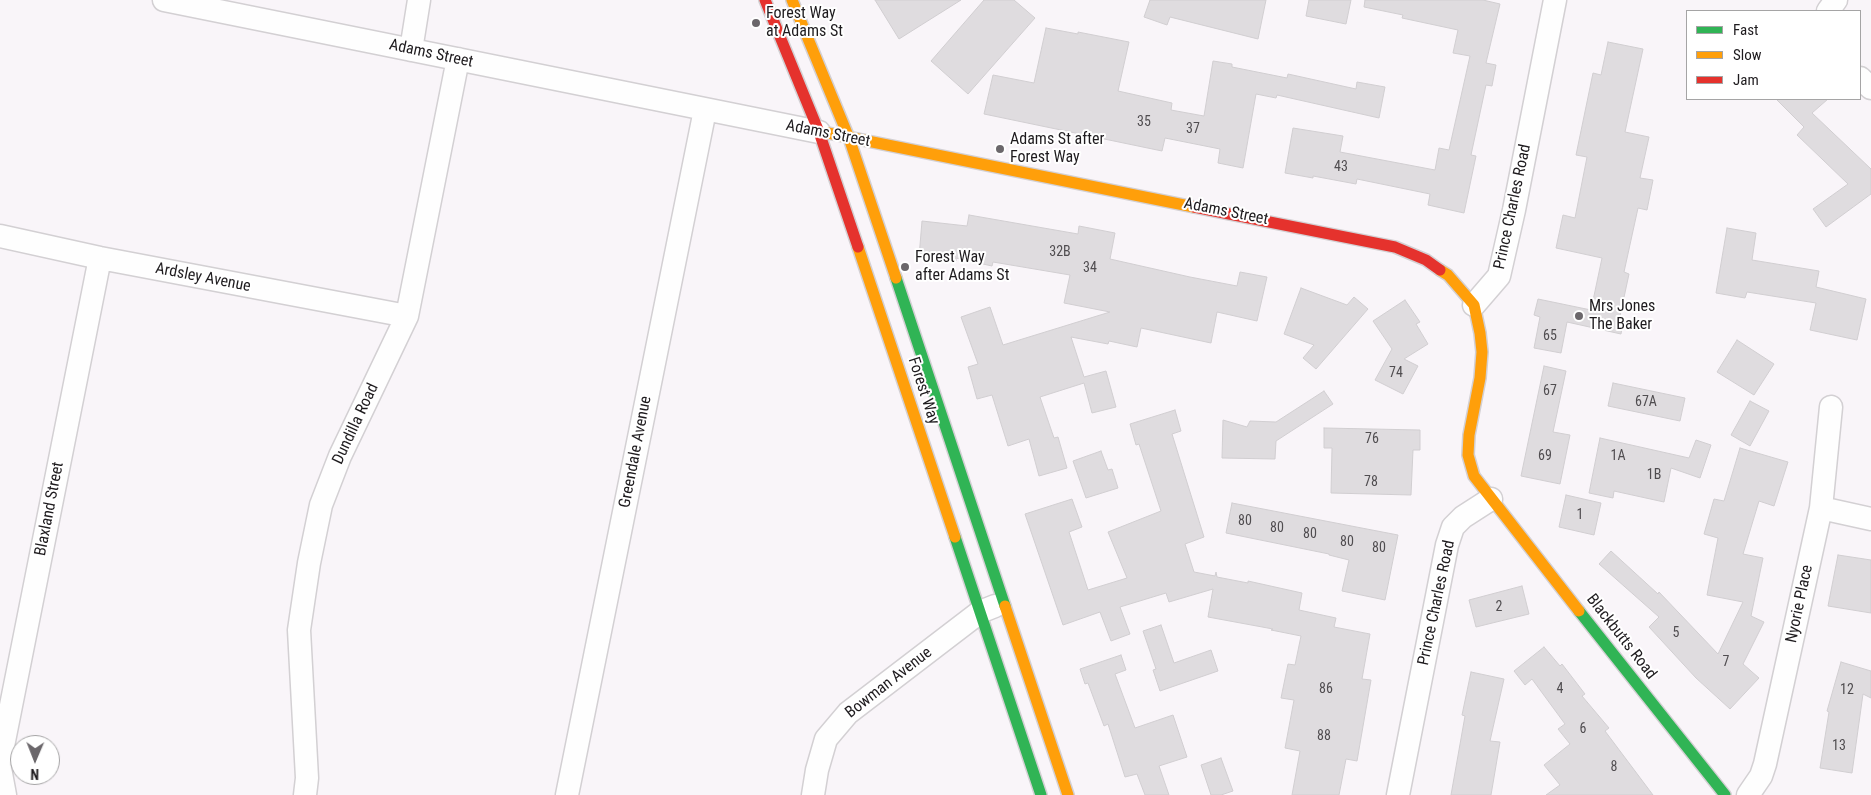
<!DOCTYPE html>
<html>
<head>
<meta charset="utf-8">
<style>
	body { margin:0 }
	#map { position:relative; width:1871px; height:795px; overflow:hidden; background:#f9f5f9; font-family:"Roboto Condensed",sans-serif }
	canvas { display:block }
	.legend { position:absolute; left:1686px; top:10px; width:175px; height:90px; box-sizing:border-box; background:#fff; border:1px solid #a5a4a5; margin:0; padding:6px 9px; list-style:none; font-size:15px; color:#1e1b1e }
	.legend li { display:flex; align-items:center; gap:10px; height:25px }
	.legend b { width:25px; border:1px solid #a5a4a5 }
	.north { position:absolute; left:10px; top:735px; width:50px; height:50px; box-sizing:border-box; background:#fff; border:1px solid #a5a4a5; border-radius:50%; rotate:181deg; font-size:14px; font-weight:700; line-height:20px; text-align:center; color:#1e1b1e }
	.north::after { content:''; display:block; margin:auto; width:18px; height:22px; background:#6b676b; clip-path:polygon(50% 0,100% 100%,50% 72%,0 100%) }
</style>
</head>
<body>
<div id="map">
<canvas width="1871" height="795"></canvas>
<ul class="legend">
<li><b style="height:6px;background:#30b455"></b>Fast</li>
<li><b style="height:6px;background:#ff9f0a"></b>Slow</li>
<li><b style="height:6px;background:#e5322d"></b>Jam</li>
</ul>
<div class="north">N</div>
</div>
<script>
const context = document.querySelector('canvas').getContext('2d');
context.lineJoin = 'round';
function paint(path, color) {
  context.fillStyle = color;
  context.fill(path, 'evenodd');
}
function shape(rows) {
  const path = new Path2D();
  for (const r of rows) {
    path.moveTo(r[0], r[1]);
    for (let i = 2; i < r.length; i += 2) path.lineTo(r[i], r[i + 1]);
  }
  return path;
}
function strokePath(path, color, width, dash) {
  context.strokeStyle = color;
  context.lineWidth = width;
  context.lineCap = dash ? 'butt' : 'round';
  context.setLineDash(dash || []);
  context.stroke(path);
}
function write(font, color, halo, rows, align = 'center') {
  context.font = font + ' "Roboto Condensed",sans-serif';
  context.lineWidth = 4;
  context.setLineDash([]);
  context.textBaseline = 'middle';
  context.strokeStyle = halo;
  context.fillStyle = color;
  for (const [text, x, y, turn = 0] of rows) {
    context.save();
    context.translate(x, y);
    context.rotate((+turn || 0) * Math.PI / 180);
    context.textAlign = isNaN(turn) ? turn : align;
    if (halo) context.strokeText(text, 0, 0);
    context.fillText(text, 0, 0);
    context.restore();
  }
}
const building = shape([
	[875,0,961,0,899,39,875,0],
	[984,0,1014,0,1035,18,968,94,931,61,984,0],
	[1150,0,1266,0,1258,39,1170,17,1167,25,1144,17,1150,0],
	[1309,0,1351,0,1346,24,1306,16,1309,0],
	[1365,0,1483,0,1500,4,1486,63,1496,65,1492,86,1486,85,1471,155,1476,156,1464,213,1428,205,1430,194,1357,179,1356,184,1313,176,1313,178,1285,173,1293,128,1343,136,1340,152,1435,170,1439,148,1449,150,1470,56,1453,53,1458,30,1402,18,1403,15,1364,7,1365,0],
	[1046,28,1078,34,1078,32,1129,42,1118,91,1172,103,1171,110,1204,116,1213,61,1232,64,1232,67,1287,78,1288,74,1356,89,1357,82,1385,87,1379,118,1277,95,1276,98,1256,94,1243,168,1218,163,1220,149,1165,138,1162,151,984,114,993,75,1034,83,1046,28],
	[1608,42,1643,49,1625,132,1649,137,1640,178,1653,180,1647,210,1638,208,1624,272,1629,274,1620,316,1624,317,1621,334,1567,322,1561,353,1534,348,1540,317,1534,315,1538,299,1591,310,1602,258,1556,248,1563,215,1575,218,1587,157,1576,155,1593,73,1601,75,1608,42],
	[1776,99,1828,99,1812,113,1871,169,1871,194,1826,227,1813,209,1848,184,1797,135,1804,127,1776,99],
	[969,215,1078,234,1079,226,1115,233,1110,259,1190,277,1237,286,1240,272,1267,277,1257,321,1217,312,1211,343,1141,328,1137,347,1109,341,1108,344,1071,337,1084,377,1106,371,1116,407,1092,413,1084,383,1040,397,1054,438,1058,437,1067,468,1039,476,1029,439,1008,446,992,395,977,399,968,367,978,364,961,317,990,307,1003,345,1110,312,1064,303,1070,275,993,262,992,266,956,258,956,261,919,257,922,221,967,226,969,215],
	[1727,228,1756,233,1752,260,1819,271,1816,287,1866,299,1857,340,1810,330,1816,303,1747,292,1745,298,1716,293,1727,228],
	[1301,288,1347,305,1354,297,1368,309,1316,369,1303,358,1314,345,1284,334,1301,288],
	[1405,300,1420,322,1416,324,1428,344,1404,359,1418,366,1403,394,1375,380,1392,349,1373,321,1405,300],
	[1737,340,1774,364,1754,395,1717,372,1737,340],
	[1544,366,1566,371,1553,432,1570,435,1560,484,1521,476,1544,366],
	[1613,383,1685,398,1680,421,1608,406,1613,383],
	[1324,391,1333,404,1276,441,1275,459,1222,458,1223,420,1247,427,1250,421,1276,422,1324,391],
	[1750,401,1769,411,1750,446,1731,435,1750,401],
	[1175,410,1181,431,1172,434,1204,537,1185,544,1194,572,1215,576,1216,572,1217,577,1248,583,1248,581,1302,593,1299,610,1336,618,1334,627,1370,634,1362,679,1371,680,1357,761,1346,759,1339,795,1292,795,1300,751,1285,748,1294,700,1281,698,1288,664,1295,665,1301,636,1271,630,1273,629,1208,617,1213,589,1169,602,1166,593,1120,607,1130,634,1111,641,1100,612,1063,625,1025,514,1072,499,1082,527,1069,532,1088,590,1127,578,1108,532,1161,511,1139,444,1136,445,1130,424,1175,410],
	[1324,428,1420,430,1420,450,1413,450,1411,495,1331,493,1332,448,1324,448,1324,428],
	[1600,438,1689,458,1696,440,1711,445,1700,478,1671,468,1664,502,1614,491,1613,498,1589,493,1600,438],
	[1740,448,1788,462,1774,506,1759,501,1743,554,1763,558,1751,616,1764,622,1743,664,1759,678,1730,709,1696,678,1649,627,1659,617,1599,564,1611,551,1658,594,1659,592,1718,654,1743,602,1707,595,1718,538,1704,534,1714,499,1724,501,1740,448],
	[1101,451,1108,470,1112,469,1118,488,1086,498,1073,461,1101,451],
	[1566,495,1601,503,1594,535,1559,527,1566,495],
	[1232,503,1398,535,1385,600,1342,591,1349,560,1329,555,1329,554,1226,533,1232,503],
	[1838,555,1871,560,1871,613,1828,606,1838,555],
	[1522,586,1529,614,1476,627,1469,600,1522,586],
	[1161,625,1174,663,1211,650,1218,671,1160,691,1153,670,1156,669,1143,631,1161,625],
	[1544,647,1560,666,1562,664,1585,694,1582,696,1609,728,1605,731,1653,795,1546,795,1560,785,1544,765,1570,744,1558,729,1565,724,1532,679,1525,685,1514,671,1544,647],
	[1121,655,1126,670,1115,674,1135,728,1173,715,1187,757,1159,766,1169,795,1145,795,1137,774,1125,777,1108,724,1104,726,1088,683,1085,684,1080,669,1121,655],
	[1841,662,1871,671,1871,698,1863,694,1852,773,1820,768,1829,712,1827,711,1841,662],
	[1471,672,1504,679,1490,741,1500,742,1491,795,1451,795,1465,716,1462,715,1471,672],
	[1221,758,1233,791,1221,795,1211,795,1201,765,1221,758]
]);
paint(building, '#dfdcdf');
strokePath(building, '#d1ced1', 1);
const street = shape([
	[164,0,819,132],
	[1828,11,1836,0],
	[411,50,419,0],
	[1860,78,1871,88],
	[0,236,100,258,407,316],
	[1474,305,1499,276,1514,210,1555,0],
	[1821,508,1871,519],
	[0,761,100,258],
	[0,768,5,795],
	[305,795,307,778,299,630,309,563,321,505,340,456,407,316,458,59],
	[567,795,705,110],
	[813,795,817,770,826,739,848,713,980,612,995,606],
	[1398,795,1447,545,1453,527,1463,517,1491,499],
	[1748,795,1761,776,1765,764,1821,508,1831,407]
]);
const fast = shape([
	[896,278,1005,606],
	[955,537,1041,795],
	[1579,611,1725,795]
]);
const slow = shape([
	[792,0,849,138,896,278],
	[828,133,1194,207],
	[858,247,955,537],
	[1440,270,1448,275,1474,305,1480,333,1482,352,1480,378,1469,435,1468,455,1474,476,1579,611],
	[1005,606,1068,795]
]);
const jam = shape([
	[765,0,819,132,858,247],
	[1194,207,1395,247,1426,260,1440,270]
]);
strokePath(street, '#d3d0d3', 25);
strokePath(fast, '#d3d0d3', 14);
strokePath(slow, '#d3d0d3', 14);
strokePath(jam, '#d3d0d3', 14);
strokePath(street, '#fefefe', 22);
strokePath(fast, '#30b455', 11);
strokePath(slow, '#ff9f0a', 11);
strokePath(jam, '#e5322d', 11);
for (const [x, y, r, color] of [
	[756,23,5,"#6b676b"],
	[1000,149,5,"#6b676b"],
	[905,267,5,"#6b676b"],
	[1579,316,5,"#6b676b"]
]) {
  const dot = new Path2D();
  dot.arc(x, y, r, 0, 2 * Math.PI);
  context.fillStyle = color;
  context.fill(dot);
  strokePath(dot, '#fff', 2);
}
write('14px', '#504d50', null, [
	["35",1144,122],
	["37",1193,129],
	["43",1341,167],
	["32B",1060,252],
	["34",1090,268],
	["65",1550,336],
	["74",1396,373],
	["67",1550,391],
	["67A",1646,402],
	["76",1372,439],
	["69",1545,456],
	["1A",1618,456],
	["1B",1654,475],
	["78",1371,482],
	["1",1580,515],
	["80",1245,521],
	["80",1277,528],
	["80",1310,534],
	["80",1347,542],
	["80",1379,548],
	["2",1499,607],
	["5",1676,633],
	["7",1726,662],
	["86",1326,689],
	["4",1560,689],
	["12",1847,690],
	["6",1583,729],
	["88",1324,736],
	["13",1839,746],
	["8",1614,767]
]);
write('16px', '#1e1b1e', '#fff', [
	["Forest Way",766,14],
	["at Adams St",766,32],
	["Adams St after",1010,140],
	["Forest Way",1010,158],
	["Forest Way",915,258],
	["after Adams St",915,276],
	["Mrs Jones",1589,307],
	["The Baker",1589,325]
], 'left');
write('16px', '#1e1b1e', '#fff', [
	["Adams Street",431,54,12],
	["Adams Street",828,134,11],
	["Prince Charles Road",1513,207,-78],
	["Adams Street",1226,212,11],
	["Ardsley Avenue",203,278,11],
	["Forest Way",923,391,72],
	["Dundilla Road",356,424,-65],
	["Greendale Avenue",636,452,-79],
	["Blaxland Street",50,509,-79],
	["Prince Charles Road",1437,603,-78],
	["Nyorie Place",1800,604,-78],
	["Blackbutts Road",1621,637,52],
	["Bowman Avenue",889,683,-38]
]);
</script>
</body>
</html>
